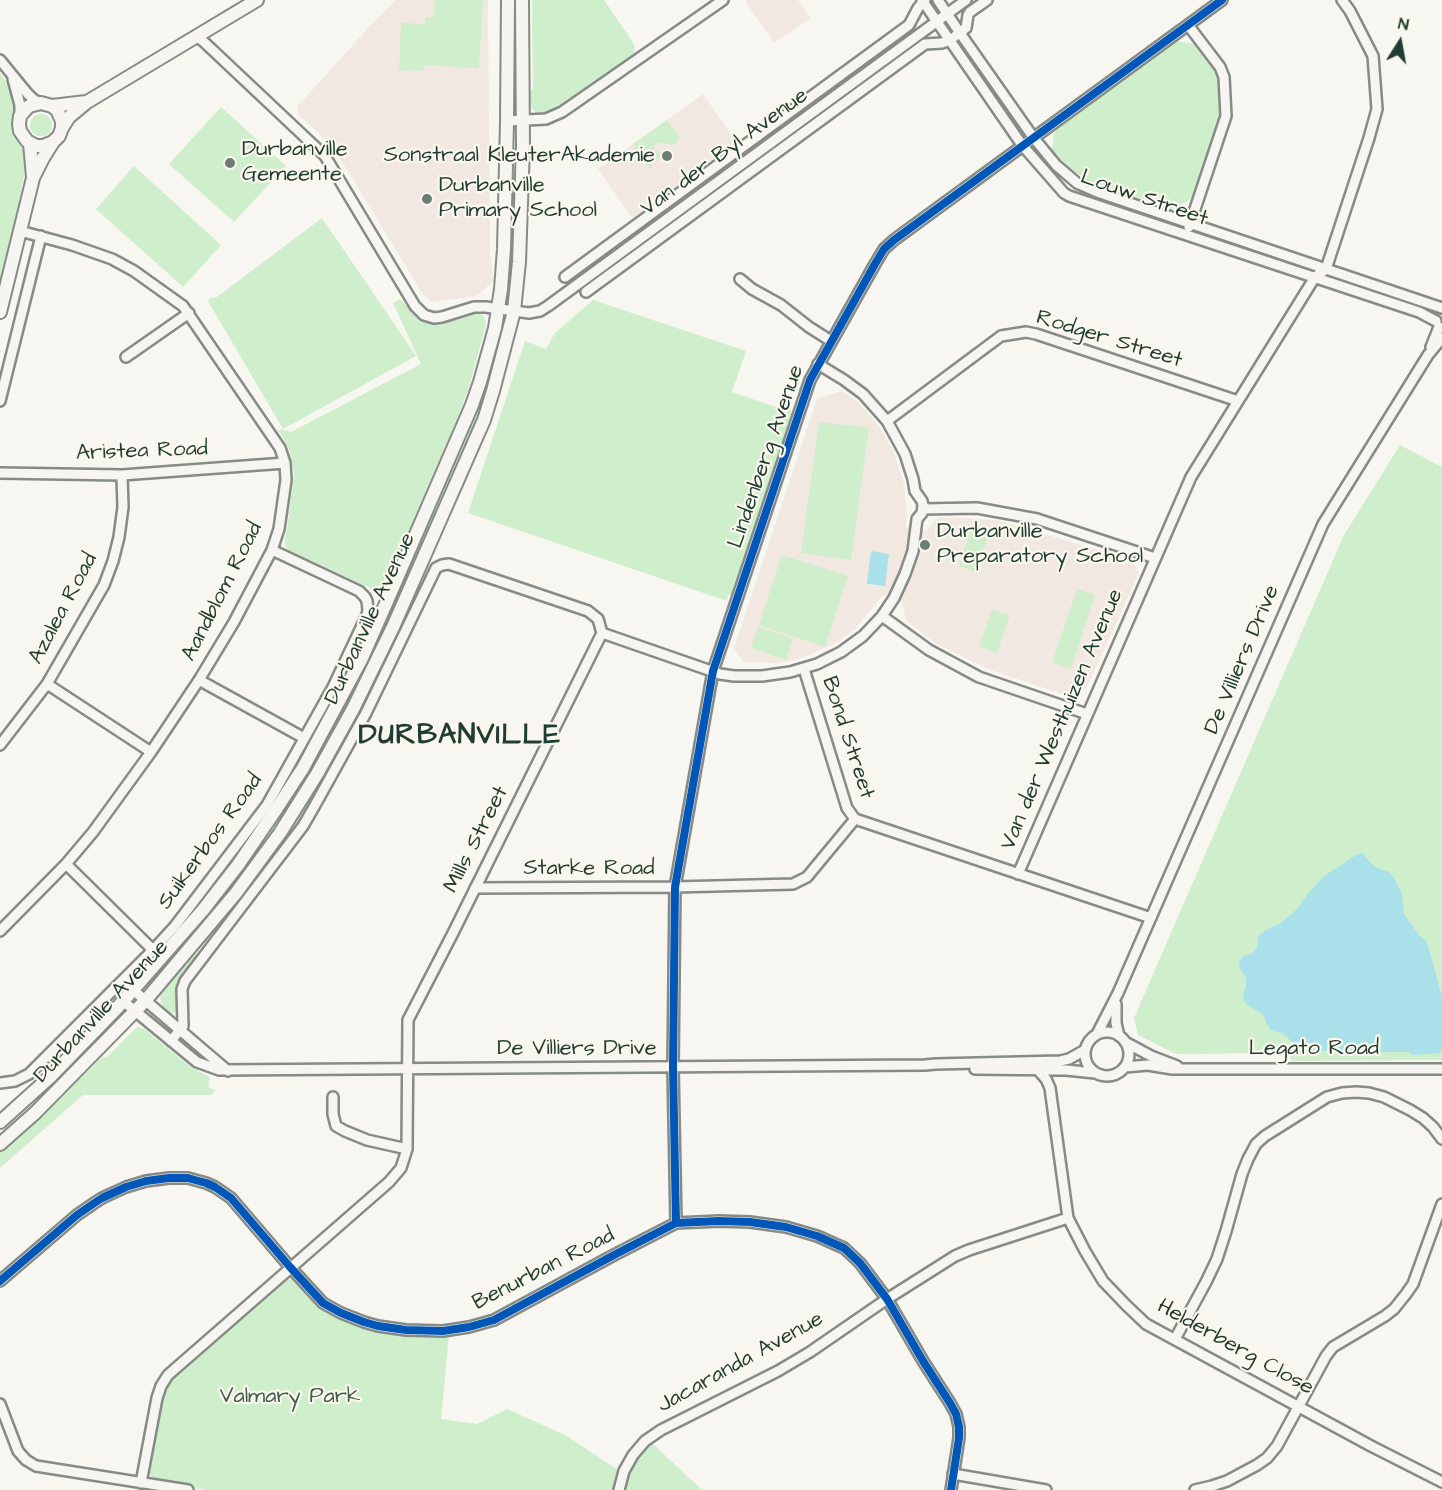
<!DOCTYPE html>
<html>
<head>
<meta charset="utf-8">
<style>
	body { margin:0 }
	#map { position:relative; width:1442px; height:1490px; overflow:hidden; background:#f8f6f0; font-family:"Architects Daughter",sans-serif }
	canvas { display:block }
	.north { position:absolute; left:1370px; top:12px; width:60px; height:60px; -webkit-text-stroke:4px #fbf7ec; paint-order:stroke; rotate:11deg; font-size:16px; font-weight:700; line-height:24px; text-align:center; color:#1f3d34 }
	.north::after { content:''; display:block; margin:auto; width:21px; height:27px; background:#1f3d34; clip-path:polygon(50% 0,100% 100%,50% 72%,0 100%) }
</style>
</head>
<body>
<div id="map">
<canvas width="1442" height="1490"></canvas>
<div class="north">N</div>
</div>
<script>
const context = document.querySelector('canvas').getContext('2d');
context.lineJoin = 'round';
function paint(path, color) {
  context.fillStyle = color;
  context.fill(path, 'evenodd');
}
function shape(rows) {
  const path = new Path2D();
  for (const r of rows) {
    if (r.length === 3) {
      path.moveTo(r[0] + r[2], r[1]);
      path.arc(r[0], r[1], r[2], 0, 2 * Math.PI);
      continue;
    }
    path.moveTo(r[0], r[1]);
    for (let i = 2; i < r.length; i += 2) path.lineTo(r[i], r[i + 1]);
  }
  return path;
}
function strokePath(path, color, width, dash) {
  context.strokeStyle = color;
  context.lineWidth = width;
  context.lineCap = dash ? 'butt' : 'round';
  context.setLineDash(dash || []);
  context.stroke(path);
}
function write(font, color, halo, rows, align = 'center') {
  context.font = font + ' "Architects Daughter",sans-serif';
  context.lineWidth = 4.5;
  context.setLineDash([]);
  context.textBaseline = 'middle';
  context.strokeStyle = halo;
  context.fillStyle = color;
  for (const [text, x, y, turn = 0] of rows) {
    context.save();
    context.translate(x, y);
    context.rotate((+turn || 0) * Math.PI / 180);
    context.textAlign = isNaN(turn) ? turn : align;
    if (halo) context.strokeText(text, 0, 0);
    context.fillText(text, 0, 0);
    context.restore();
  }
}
paint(shape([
	[396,0,488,0,490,252,493,282,476,296,432,302,424,296,333,147,298,114,298,106,369,27],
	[747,0,798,0,811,18,774,43,745,1],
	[703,94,736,142,632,218,598,169],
	[842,391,858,402,879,426,894,453,904,484,907,516,906,528,926,531,938,517,997,520,1132,560,1139,573,1086,689,1070,697,988,669,936,644,906,620,902,603,888,594,886,596,883,595,856,628,837,643,802,658,779,663,744,662,734,649,817,399]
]), '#f1e8e1');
paint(shape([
	[435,0,483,0,479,68,424,65,423,71,399,70,401,23,425,24,426,17,434,17],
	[532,0,604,0,632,41,635,47,634,53,628,60,551,112,546,114,535,112,529,105,529,92,533,88],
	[1175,41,1195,44,1219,75,1221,114,1193,198,1191,197,1190,200,1172,209,1087,180,1070,168,1052,150,1054,132,1056,130,1055,128],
	[0,73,8,85,13,99,15,112,14,124,16,135,26,154,26,166,16,215,0,280],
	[221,107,286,166,234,222,169,164],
	[41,125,11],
	[667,120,680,138,674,145,655,142,653,151,661,152,659,160,653,160,651,171,633,144],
	[134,166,221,245,183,287,96,209],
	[322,218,416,356,283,429,208,301,210,298,217,297],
	[400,299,417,317,426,321,441,322,455,318,456,320,478,313,484,317,486,324,469,387,455,424,393,567,389,569,379,592,289,550,285,546,285,539,288,523,294,474,290,452,283,437,278,431,281,429,291,432,421,364,393,303],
	[593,300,746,351,732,392,776,407,784,403,792,413,787,427,788,429,732,596,728,595,727,601,468,513,525,341,546,349,555,333],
	[487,385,489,386,473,429,383,635,346,712,301,790,274,832,270,829,317,755,363,669],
	[819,422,869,428,851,560,801,553],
	[1400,445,1442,467,1442,1060,1292,1061,1285,1053,1176,1054,1138,1035,1134,1018,1344,535],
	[971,529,989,535,976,572,959,566],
	[782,555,848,576,825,647,759,625],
	[1077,589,1095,595,1071,669,1052,663],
	[992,610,1010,615,997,653,979,647],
	[758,627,793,638,786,660,751,648],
	[342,744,343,744,302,820,260,874,259,873,295,820],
	[193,955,197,957,180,981,178,989,179,1006,174,1013,171,1013,166,1011,162,1005,160,999,161,993],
	[137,1027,144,1029,192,1068,210,1077,208,1087,216,1090,211,1095,83,1095,0,1168,0,1152,77,1079,80,1079,101,1058,107,1057],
	[290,1279,296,1282,321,1308,352,1323,376,1330,392,1333,422,1336,449,1334,441,1419,477,1424,507,1409,565,1435,618,1470,613,1490,208,1490,159,1483,153,1480,149,1471,161,1401,171,1380,183,1368,284,1281],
	[652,1443,702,1490,623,1490,627,1475,633,1462,639,1455]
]), '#cfeecb');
paint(shape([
	[871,551,889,554,885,586,867,584],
	[1361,853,1364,855,1371,863,1377,868,1389,872,1394,878,1402,894,1404,914,1419,935,1427,942,1442,997,1442,1047,1440,1053,1412,1055,1409,1052,1356,1052,1349,1050,1336,1051,1331,1050,1317,1052,1311,1047,1304,1048,1296,1045,1282,1033,1276,1032,1271,1030,1266,1022,1263,1014,1247,1005,1244,1000,1243,995,1246,986,1246,978,1240,969,1239,962,1243,956,1252,954,1257,948,1258,937,1266,930,1281,923,1298,908,1307,895,1324,876,1353,857]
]), '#aae0e9');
const minor = shape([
	[922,0,1022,145,1064,193,1069,196,1419,312,1436,321],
	[938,0,960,33,1033,137,1056,165,1077,183,1100,193,1442,308],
	[1188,25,1220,67,1224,77,1226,116,1189,227],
	[196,36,204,42,325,156,415,306,424,315,434,318,442,317,474,307,486,307,529,313,540,311,548,306,966,0],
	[0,60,27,93,34,100,41,103],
	[13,79,20,105,20,116],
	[507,121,546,119,562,112,723,0],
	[565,277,909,25,918,8,925,0],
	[740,279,752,289,781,305,809,327,831,341],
	[586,292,925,44,942,43,950,40,966,28,968,15,970,12,987,0],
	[1431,347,1439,327],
	[126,357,189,313],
	[0,401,41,236],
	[887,421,1001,336,1026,332,1036,334,1238,401],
	[0,473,122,475,285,463],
	[923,509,977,508,1037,519,1155,558],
	[882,616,929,650,979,677,1087,714],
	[602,633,720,674,734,676,762,676,790,672,817,664,841,652,863,636,882,616,894,598,905,574,913,551,917,519,922,513,923,505,922,501,915,491,913,479,905,454,887,421,863,394,844,380,818,364],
	[804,669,847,808,855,819],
	[199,680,304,738],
	[47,684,151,752],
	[0,745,47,684,104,585,113,561,119,537,123,507,122,475],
	[855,819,1151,918],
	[66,864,153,950],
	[1018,874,1191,477,1315,277,1326,269,1369,138,1377,109,1373,56,1350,11,1342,0],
	[475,888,675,887,793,884,807,877,855,819],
	[0,931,66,864,93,832,151,752,199,680,234,622,272,550,279,529,286,480,285,463,280,448,183,306,134,271,112,259,72,245,20,231],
	[132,989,228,1071],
	[123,1001,197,1062,219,1070,925,1065,936,1064,1060,1061,1069,1059,1085,1050],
	[1116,1004,1116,1023,1119,1036],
	[1107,1054,22],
	[1097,1034,1118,993,1323,524,1428,355,1442,338],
	[171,1041,183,1026,182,989,185,981,303,826,314,807,366,713,436,568,442,565,449,564,588,611,598,619,602,633],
	[1125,1042,1151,1056,1177,1066],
	[1125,1067,1148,1065,1172,1069,1442,1069],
	[975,1069,1066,1070,1095,1073],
	[1038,1070,1046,1079,1050,1088,1068,1218,1085,1251,1103,1281,1126,1305,1146,1324,1371,1446,1442,1482],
	[0,1083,15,1081,29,1074,153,950,175,926,267,805,333,687,367,615,368,610,367,601,365,597,359,591,272,550],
	[333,1097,333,1114,336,1126,345,1131,367,1140,407,1149],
	[676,1223,673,1068,675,887,713,671,810,380,875,264,884,249,894,240,1222,0],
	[0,1281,77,1215,90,1206,102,1198,126,1187,146,1181,169,1178,188,1178,206,1183,215,1187,231,1198,290,1267,323,1303,341,1313,364,1322,378,1326,406,1330,443,1331,469,1327,494,1320,614,1255,676,1223,719,1221,750,1222,786,1227,817,1236,844,1248,860,1263,887,1299,923,1361,950,1403,956,1414,959,1427,959,1438,951,1490],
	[1175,1339,1206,1282,1217,1259,1226,1231,1242,1174,1248,1159,1256,1144,1265,1136,1327,1097,1342,1093,1356,1092,1369,1093,1384,1097,1410,1110,1423,1118,1433,1127,1442,1139],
	[0,1404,18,1451,26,1460,36,1466,188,1490],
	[953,1474,1046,1490],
	[141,1483,157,1398,161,1386,168,1375,389,1182,401,1168,407,1149,408,1020,453,933,602,633],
	[619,1490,624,1471,633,1455,645,1441,661,1430,778,1371,810,1352,887,1299,955,1256,969,1250,1068,1218],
	[1195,1490,1212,1486,1227,1481,1257,1465,1267,1458,1277,1446,1326,1356,1333,1347,1385,1316,1394,1309,1406,1294,1413,1284,1442,1204]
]);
const major = shape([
	[52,106,57,110,62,121,62,128,59,136,53,142,43,146,36,146,27,141,20,131,19,124,20,116,29,106,41,103,52,106,86,102],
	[62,128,69,117,87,102,257,0],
	[30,143,33,177],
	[0,312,33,178,43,158,53,142],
	[0,1122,50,1077,117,1008,203,910,238,865,277,808,303,768,361,660,388,599,472,405,480,382,495,328,501,289,504,249,507,121,508,0],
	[0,1144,35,1113,145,1001,236,893,280,833,317,774,353,709,393,627,484,420,493,391,514,311,519,262,523,146,522,0]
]);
strokePath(minor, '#868b86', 14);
strokePath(major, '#868b86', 16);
strokePath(minor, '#f6f5f1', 9);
strokePath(major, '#f6f5f1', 12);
strokePath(shape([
	[676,1223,673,1068,675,887,713,671,810,380,875,264,884,249,894,240,1222,0],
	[0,1281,77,1215,90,1206,102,1198,126,1187,146,1181,169,1178,188,1178,206,1183,215,1187,231,1198,290,1267,323,1303,341,1313,364,1322,378,1326,406,1330,443,1331,469,1327,494,1320,614,1255,676,1223,719,1221,750,1222,786,1227,817,1236,844,1248,860,1263,887,1299,923,1361,950,1403,956,1414,959,1427,959,1438,951,1490]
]), '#0057b8', 8);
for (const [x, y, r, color] of [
	[667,156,6,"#6b7e76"],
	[230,163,6,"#6b7e76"],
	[427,199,6,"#6b7e76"],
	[925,545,6,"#6b7e76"]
]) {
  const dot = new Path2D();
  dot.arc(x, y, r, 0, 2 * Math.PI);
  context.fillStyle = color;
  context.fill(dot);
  strokePath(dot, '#fbf7ec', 2);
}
write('22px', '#1f3d34', '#fbf7ec', [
	["Durbanville",242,150],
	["Gemeente",242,175],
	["Sonstraal KleuterAkademie",655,156,"right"],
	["Durbanville",439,186],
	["Primary School",439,211],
	["Durbanville",937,532],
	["Preparatory School",937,557]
], 'left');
write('22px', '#1f3d34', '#fbf7ec', [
	["Van der Byl Avenue",725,153,-36],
	["Louw Street",1144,199,19],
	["Rodger Street",1109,340,17],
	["Aristea Road",142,452,-2],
	["Lindenberg Avenue",767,457,-71],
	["Aandblom Road",223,592,-63],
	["Azalea Road",64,609,-62],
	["Durbanville Avenue",371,619,-65],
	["De Villiers Drive",1243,660,-67],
	["Van der Westhuizen Avenue",1063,720,-67],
	["Bond Street",847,738,72],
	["Mills Street",477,840,-63],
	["Suikerbos Road",211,842,-54],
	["Starke Road",589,869],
	["Durbanville Avenue",102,1012,-47],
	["De Villiers Drive",577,1049],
	["Legato Road",1314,1049],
	["Benurban Road",544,1270,-27],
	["Helderberg Close",1235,1348,29],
	["Jacaranda Avenue",741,1363,-29]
]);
write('22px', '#3c5f4c', '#fbf7ec', [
	["Valmary Park",290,1397]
]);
context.letterSpacing = '1.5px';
write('bold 28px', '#1f3d34', '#fbf7ec', [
	["DURBANVILLE",460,737]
]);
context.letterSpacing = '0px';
</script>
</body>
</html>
